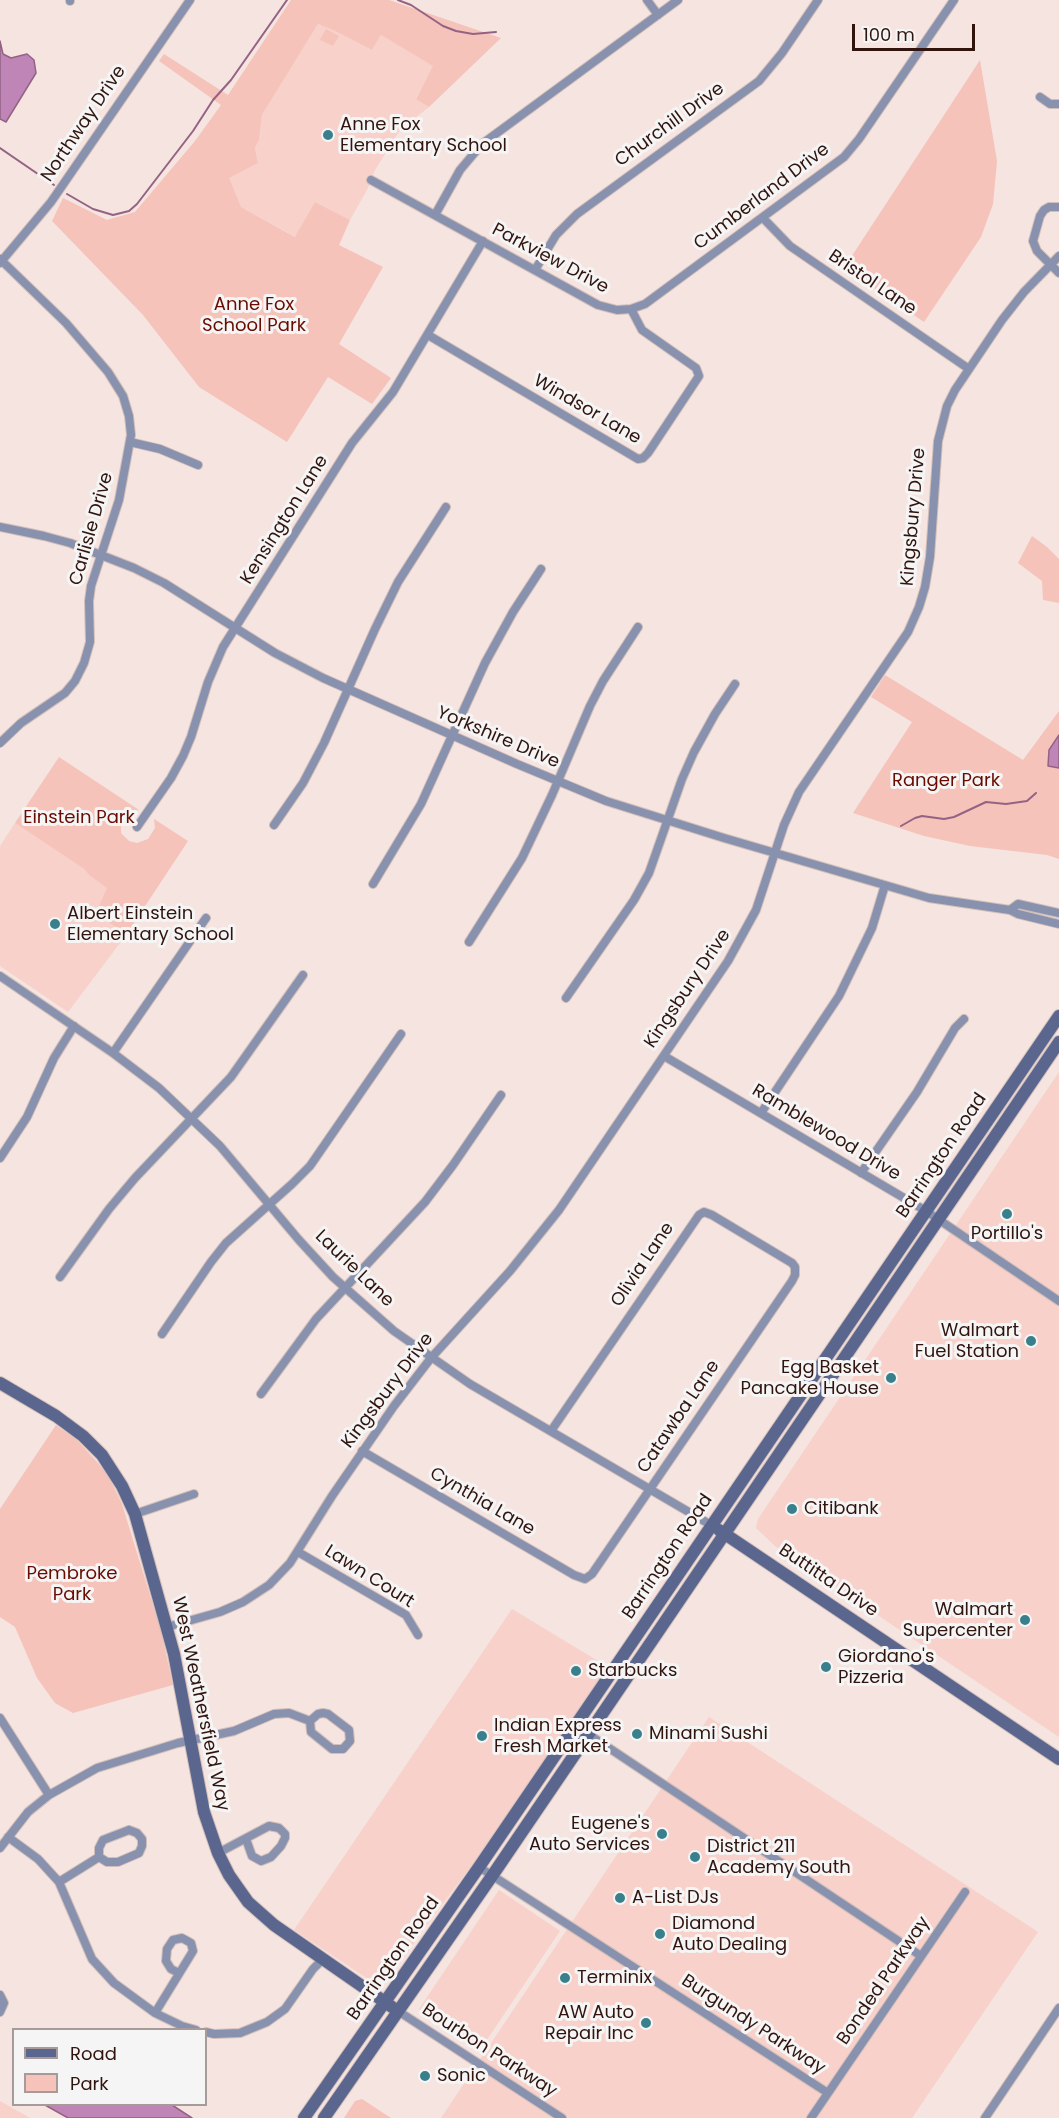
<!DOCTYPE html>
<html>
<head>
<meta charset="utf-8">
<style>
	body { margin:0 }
	#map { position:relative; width:1059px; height:2118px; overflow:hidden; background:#f5e4e0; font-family:Poppins,sans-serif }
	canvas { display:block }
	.legend { position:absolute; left:12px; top:2028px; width:195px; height:78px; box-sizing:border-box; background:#f5f5f5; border:2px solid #a79b99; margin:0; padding:8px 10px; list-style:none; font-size:18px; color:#31140e }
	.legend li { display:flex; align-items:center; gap:12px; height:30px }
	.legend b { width:30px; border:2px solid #a79b99 }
	.scale { position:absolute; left:852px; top:24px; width:123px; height:27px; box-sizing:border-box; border:3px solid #31140e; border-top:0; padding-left:8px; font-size:18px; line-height:21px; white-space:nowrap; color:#31140e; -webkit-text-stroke:4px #f5f5f5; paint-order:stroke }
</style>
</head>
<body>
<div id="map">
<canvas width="1059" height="2118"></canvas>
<ul class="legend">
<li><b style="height:8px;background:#5b668f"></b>Road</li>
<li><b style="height:16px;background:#f5c3b9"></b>Park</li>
</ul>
<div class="scale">100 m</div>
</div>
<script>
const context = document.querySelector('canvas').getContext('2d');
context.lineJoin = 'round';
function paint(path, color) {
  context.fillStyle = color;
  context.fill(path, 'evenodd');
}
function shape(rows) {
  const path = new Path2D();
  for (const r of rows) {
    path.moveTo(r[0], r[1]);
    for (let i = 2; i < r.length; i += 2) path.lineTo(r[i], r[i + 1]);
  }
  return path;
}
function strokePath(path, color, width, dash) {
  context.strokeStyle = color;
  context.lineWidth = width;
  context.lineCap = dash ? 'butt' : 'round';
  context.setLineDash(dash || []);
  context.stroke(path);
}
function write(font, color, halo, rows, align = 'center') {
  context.font = font + ' Poppins,sans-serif';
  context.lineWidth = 6;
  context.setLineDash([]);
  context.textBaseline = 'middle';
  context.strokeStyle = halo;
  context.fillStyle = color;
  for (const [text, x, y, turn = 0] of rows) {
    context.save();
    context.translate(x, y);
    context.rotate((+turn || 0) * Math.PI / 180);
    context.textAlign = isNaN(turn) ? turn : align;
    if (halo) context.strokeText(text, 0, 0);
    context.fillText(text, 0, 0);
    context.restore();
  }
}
paint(shape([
	[318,24,335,31,372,50,381,35,434,66,416,98,429,107,400,130,375,170,367,190,350,220,315,202,296,237,241,207,228,178,258,163,255,148,259,140,262,115],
	[15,823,84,869,89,875,108,888,96,913,126,935,68,1012,0,966,0,846],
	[1059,1072,1059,1737,775,1546,756,1528,758,1519],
	[512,1609,608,1667,477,1858,424,1929,386,1984,377,1985,294,1930],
	[709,1717,1038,1932,912,2118,441,2118],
	[499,1890,560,1931,480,2050,419,2009],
	[0,2101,30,2118,0,2118]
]), '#f7d1ca');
paint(shape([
	[291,0,389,0,501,38,429,107,416,99,433,66,381,35,372,50,335,31,318,24,262,115,259,140,255,148,258,163,229,178,241,207,295,237,315,202,350,220,339,245,383,267,339,344,391,378,372,404,328,377,287,442,199,387,143,315,52,221,63,198,107,220,135,212,195,141,221,105,159,61,164,54,228,95],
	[326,29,339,36,333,46,320,40],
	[980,60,997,161,993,204,981,237,924,322,844,268],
	[1032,536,1047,547,1059,559,1059,603,1043,600,1042,581,1018,563],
	[885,675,1023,760,1059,711,1059,859,1047,855,970,846,924,836,853,813,912,722,871,697],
	[59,757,139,810,128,812,121,821,121,833,129,841,137,843,148,839,155,828,154,819,188,841,126,935,96,913,107,888,89,875,84,869,15,823],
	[56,1425,76,1439,98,1463,109,1477,122,1504,161,1631,173,1685,73,1713,55,1703,37,1678,15,1627,0,1617,0,1509],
	[362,2099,391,2118,344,2118,355,2101]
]), '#f5c3b9');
const water = shape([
	[0,41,3,54,11,58,27,54,34,60,36,73,6,122,0,119,0,41],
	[1059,735,1059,768,1048,766,1049,750,1059,735],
	[45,2105,172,2105,192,2118,68,2118,45,2105]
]);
paint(water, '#bf85b7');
strokePath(water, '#946384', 1.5);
strokePath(shape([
	[398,0,411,5,443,26,456,31,473,34,496,32],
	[0,148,54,185],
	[67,194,93,209,113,215,129,211,137,204,193,131,213,100,231,80,287,0],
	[901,826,915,818,922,816,944,819,954,817,986,802,1006,804,1027,801,1036,793]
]), '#946384', 2);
const street = shape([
	[70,0,70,1],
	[647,0,658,15],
	[1040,97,1050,104,1059,104],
	[371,180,598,305,617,310,631,309,642,330,696,368,699,376,648,453,643,458,638,459,428,335],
	[1059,207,1049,207,1044,210,1040,216,1033,241,1037,251,1059,273],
	[435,215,460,170,482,144,678,0],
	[763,218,790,246,969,369],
	[0,259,66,323,108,372,123,396,129,416,131,435,119,500,91,586,89,601,90,642,84,663,75,681,65,693,21,723,0,743],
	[0,263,51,202,190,0],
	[535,270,556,235,577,214,759,81,782,53,818,0],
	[631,309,645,304,844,157,859,139,954,0],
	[130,442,160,449,198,465],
	[0,527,44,536,70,543,134,568,164,583,275,653,323,678,517,764,606,801,724,838,929,898,1010,910,1018,914,1059,924],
	[274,825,303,783,324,743,375,629,398,582,446,507],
	[137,827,171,778,183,756,191,737,208,682,223,647,352,443,393,392,483,241],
	[373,884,421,804,485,663,513,612,541,569],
	[1010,910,1018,904,1059,913],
	[469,942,522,858,552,795,590,706,603,681,638,627],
	[0,976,113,1053,159,1088,220,1146,299,1240,333,1277,394,1331,470,1384,711,1525],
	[566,998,634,900,649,873,682,779,694,752,715,714,735,684],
	[113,1053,206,918],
	[664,1056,926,1211,1059,1301],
	[761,1113,839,996,872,928,885,885],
	[0,1158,27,1117,54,1058,74,1026],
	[861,1173,917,1092,955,1028,964,1019],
	[60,1277,109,1209,135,1178,231,1077,303,975],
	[162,1334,211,1262,226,1243,292,1184,310,1166,401,1034],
	[261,1394,316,1319,425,1202,453,1165,501,1095],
	[362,1451,574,1575,585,1579,592,1574,792,1281,795,1275,795,1267,792,1263,712,1215,704,1212,699,1215,551,1431],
	[135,1514,194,1494],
	[298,1552,406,1615,418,1635],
	[167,1627,220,1612,243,1602,269,1585,290,1563,332,1496,394,1406,431,1358,510,1271,559,1210,728,961,756,910,784,825,799,792,908,632,919,607,925,587,930,557,938,441,947,406,955,390,1002,320,1024,292,1059,256],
	[323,1713,328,1714,349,1730,350,1741,343,1749,332,1749,311,1732,310,1721,318,1714,323,1713],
	[0,1718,49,1795],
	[588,1734,921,1956],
	[129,1830,137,1833,142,1839,142,1846,139,1853,118,1862,107,1862,99,1857,99,1848,103,1840,129,1830],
	[8,1837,38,1859,59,1882,92,1959,114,1983,155,2013,182,2026,196,2030],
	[0,1848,28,1812,49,1795,97,1768,178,1743,234,1731,274,1714,289,1713,310,1721],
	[218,1853,269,1826,279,1828,285,1834,285,1838,281,1846,271,1857,261,1861,252,1856,246,1839],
	[479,1867,828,2093],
	[59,1882,99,1857],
	[0,1995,4,2003,0,2012],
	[398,2011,562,2118],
	[155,2013,193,1951,191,1943,182,1938,173,1940,167,1949,166,1961,171,1969,179,1973],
	[206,2032,214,2034,240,2033,267,2022,285,2009,313,1969,323,1959],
	[811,2118,965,1892],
	[985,2118,1059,2008]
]);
const secondary = shape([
	[0,1383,56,1416,83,1436,102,1455,122,1486,135,1514,174,1654,204,1812,218,1853,229,1875,248,1902,274,1925,392,2007],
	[719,1530,1059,1759],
	[304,2118,479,1867,1059,1016],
	[324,2118,492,1876,1059,1042]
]);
strokePath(street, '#d2bfba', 10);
strokePath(secondary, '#d2bfba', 14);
strokePath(street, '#8891ad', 8);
strokePath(secondary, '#5b668f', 12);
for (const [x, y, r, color] of [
	[328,135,6,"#3a808c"],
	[55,924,6,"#3a808c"],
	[1007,1214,6,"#3a808c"],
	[1031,1341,6,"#3a808c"],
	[891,1378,6,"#3a808c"],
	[792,1509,6,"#3a808c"],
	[1025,1620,6,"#3a808c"],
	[826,1667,6,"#3a808c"],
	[576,1671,6,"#3a808c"],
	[637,1734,6,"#3a808c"],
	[482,1736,6,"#3a808c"],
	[662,1834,6,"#3a808c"],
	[695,1857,6,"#3a808c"],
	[620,1898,6,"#3a808c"],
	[660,1934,6,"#3a808c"],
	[565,1978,6,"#3a808c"],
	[646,2023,6,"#3a808c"],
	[425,2076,6,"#3a808c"]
]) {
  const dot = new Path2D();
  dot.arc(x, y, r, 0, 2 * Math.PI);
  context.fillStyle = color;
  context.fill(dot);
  strokePath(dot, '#f5f5f5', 2);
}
write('18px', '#31140e', '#f5f5f5', [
	["Northway Drive",84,124,-56],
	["Churchill Drive",670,125,-36],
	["Cumberland Drive",762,197,-37],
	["Parkview Drive",550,259,28],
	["Bristol Lane",872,283,34],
	["Windsor Lane",587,410,30],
	["Kingsbury Drive",914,517,-85],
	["Kensington Lane",285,520,-58],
	["Carlisle Drive",92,529,-74],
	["Yorkshire Drive",498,738,23],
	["Kingsbury Drive",688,989,-56],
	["Ramblewood Drive",826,1133,31],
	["Barrington Road",942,1156,-56],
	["Olivia Lane",643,1265,-56],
	["Laurie Lane",354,1269,44],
	["Kingsbury Drive",388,1391,-53],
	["Catawba Lane",679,1417,-56],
	["Cynthia Lane",482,1502,30],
	["Barrington Road",668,1557,-56],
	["Lawn Court",369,1577,32],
	["Buttitta Drive",828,1581,34],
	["West Weathersfield Way",200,1704,78],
	["Barrington Road",394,1959,-55],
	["Bonded Parkway",884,1981,-56],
	["Burgundy Parkway",753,2025,33],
	["Bourbon Parkway",489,2051,33]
]);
write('18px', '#31140e', '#f5f5f5', [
	["Anne Fox",340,125],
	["Elementary School",340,146],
	["Albert Einstein",67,914],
	["Elementary School",67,935],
	["Portillo's",1007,1234,"center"],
	["Walmart",1019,1331,"right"],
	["Fuel Station",1019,1352,"right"],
	["Egg Basket",879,1368,"right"],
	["Pancake House",879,1389,"right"],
	["Citibank",804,1509],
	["Walmart",1013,1610,"right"],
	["Supercenter",1013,1631,"right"],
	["Giordano's",838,1657],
	["Pizzeria",838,1678],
	["Starbucks",588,1671],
	["Indian Express",494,1726],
	["Fresh Market",494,1747],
	["Minami Sushi",649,1734],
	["Eugene's",650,1824,"right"],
	["Auto Services",650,1845,"right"],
	["District 211",707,1847],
	["Academy South",707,1868],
	["A-List DJs",632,1898],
	["Diamond",672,1924],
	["Auto Dealing",672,1945],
	["Terminix",577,1978],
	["AW Auto",634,2013,"right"],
	["Repair Inc",634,2034,"right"],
	["Sonic",437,2076]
], 'left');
write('18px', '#690b00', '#f5f5f5', [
	["Anne Fox",254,305],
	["School Park",254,326],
	["Ranger Park",946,781],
	["Einstein Park",79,818],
	["Pembroke",72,1574],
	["Park",72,1595]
]);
</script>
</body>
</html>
